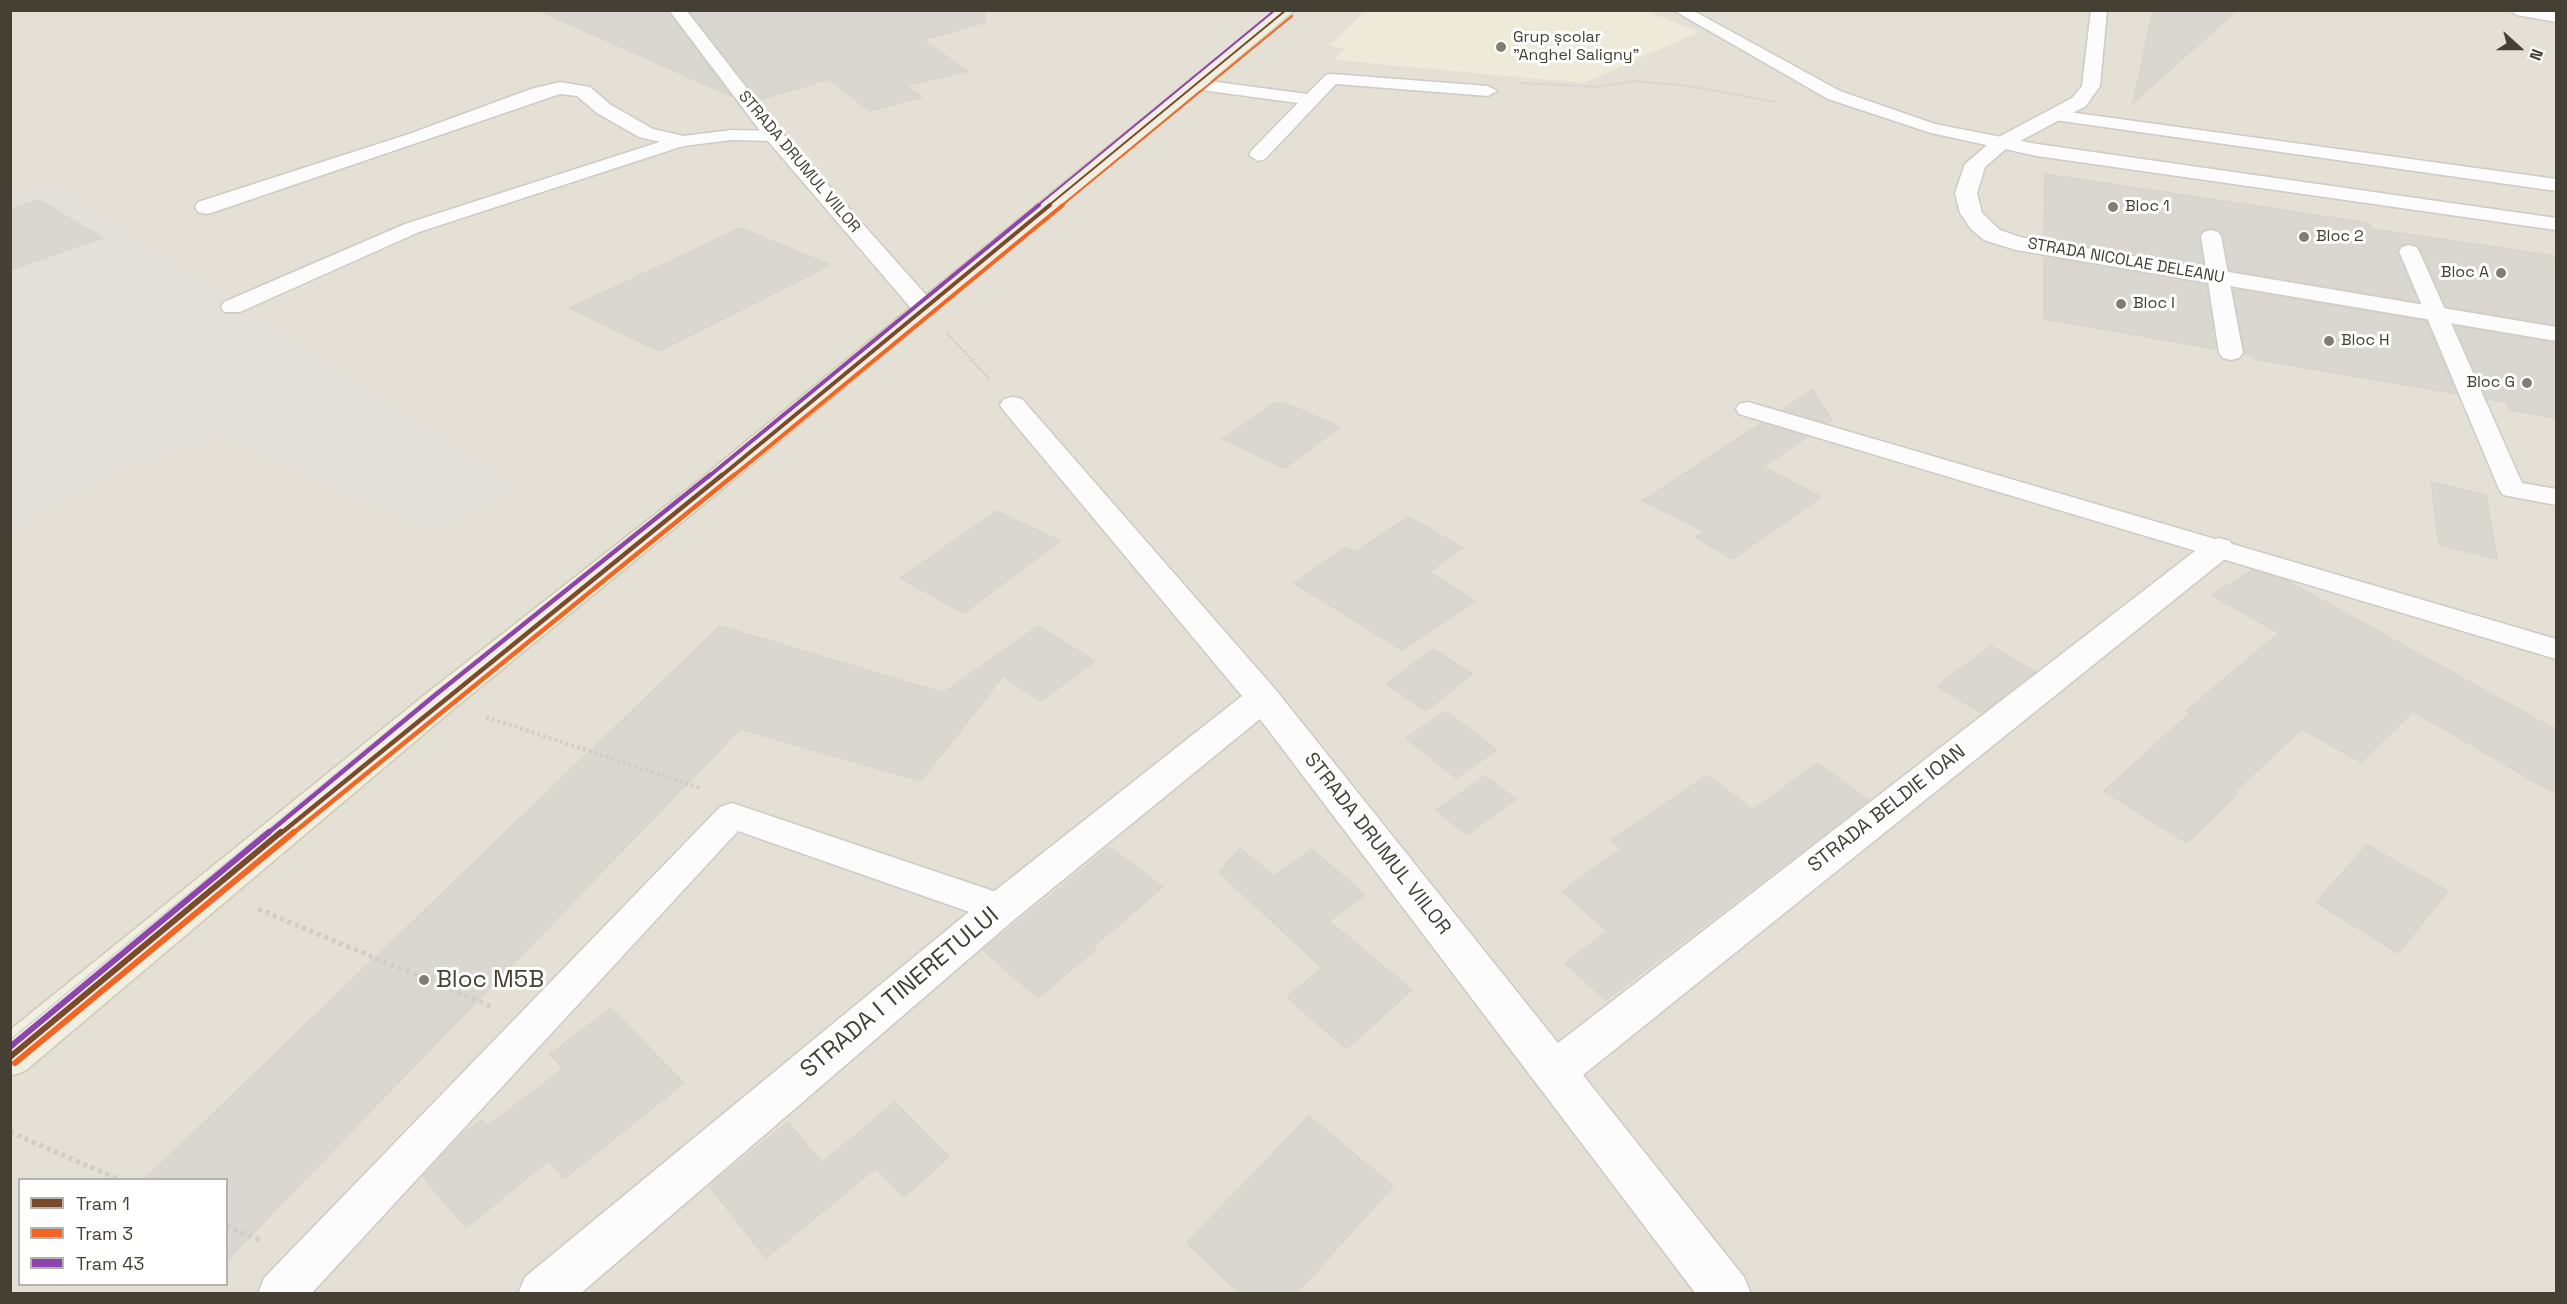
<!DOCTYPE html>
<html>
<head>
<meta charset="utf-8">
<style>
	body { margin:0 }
	#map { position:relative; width:2567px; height:1304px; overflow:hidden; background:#f0eee8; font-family:"Space Grotesk",sans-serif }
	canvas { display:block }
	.frame { position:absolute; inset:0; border:12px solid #454034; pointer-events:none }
	.legend { position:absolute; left:18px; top:1178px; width:210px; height:108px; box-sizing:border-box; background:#fff; border:2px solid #b5b3ae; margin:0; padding:8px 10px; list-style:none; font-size:18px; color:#454034 }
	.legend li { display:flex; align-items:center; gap:12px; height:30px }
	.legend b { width:30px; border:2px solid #b5b3ae }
	.north { position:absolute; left:2489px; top:18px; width:60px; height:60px; -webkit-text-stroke:4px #fff; paint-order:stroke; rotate:111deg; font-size:16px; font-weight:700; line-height:24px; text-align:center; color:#454034 }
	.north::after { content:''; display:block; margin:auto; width:21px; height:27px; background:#454034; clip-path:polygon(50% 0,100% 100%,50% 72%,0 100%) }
</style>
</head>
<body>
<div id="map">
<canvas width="2567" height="1304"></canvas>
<div class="frame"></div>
<ul class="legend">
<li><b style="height:8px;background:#7a4b2a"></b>Tram 1</li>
<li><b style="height:8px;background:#f26522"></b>Tram 3</li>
<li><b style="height:8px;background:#8e44ad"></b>Tram 43</li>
</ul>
<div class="north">N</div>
</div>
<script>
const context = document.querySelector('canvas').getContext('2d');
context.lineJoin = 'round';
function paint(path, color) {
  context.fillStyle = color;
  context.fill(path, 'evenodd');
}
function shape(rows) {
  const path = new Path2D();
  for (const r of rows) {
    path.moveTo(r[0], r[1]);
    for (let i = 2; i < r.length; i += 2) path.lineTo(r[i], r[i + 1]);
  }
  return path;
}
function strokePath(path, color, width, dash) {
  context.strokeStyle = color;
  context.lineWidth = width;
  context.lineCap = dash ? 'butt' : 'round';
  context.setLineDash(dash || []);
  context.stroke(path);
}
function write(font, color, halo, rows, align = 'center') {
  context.font = font + ' "Space Grotesk",sans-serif';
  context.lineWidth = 6;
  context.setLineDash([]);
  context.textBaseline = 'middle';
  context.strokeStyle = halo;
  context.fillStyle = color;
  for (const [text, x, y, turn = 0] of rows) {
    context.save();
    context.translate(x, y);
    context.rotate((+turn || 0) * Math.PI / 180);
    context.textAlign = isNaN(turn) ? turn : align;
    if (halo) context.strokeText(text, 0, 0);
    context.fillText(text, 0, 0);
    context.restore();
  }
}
paint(shape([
	[10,11,2556,11,2556,1293,11,1293],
	[20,1180,226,1180,226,1284,20,1284]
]), '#e4e0d5');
paint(shape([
	[52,182,521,488,435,534,220,437,115,473,11,531,10,196]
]), '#e3dfd9');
paint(shape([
	[1366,10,1654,11,1653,14,1699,32,1584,83,1334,60,1345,48,1329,46]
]), '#eeead9');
const building = shape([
	[538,10,667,10,731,96,693,79,538,10],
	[689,10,985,10,986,22,923,40,968,71,906,86,922,97,870,111,828,79,759,100,689,10],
	[2153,10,2237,10,2133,103,2153,10],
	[2045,174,2369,223,2372,229,2556,256,2556,325,2446,306,2421,250,2410,243,2400,246,2397,252,2418,302,2230,270,2223,235,2212,228,2203,230,2199,236,2203,265,2044,239,2045,174],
	[39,200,102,238,10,270,10,209,39,200],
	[741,228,830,265,659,351,570,308,741,228],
	[2044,257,2206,284,2216,349,2044,319,2044,257],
	[2233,289,2426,321,2457,394,2254,359,2254,356,2245,354,2233,289],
	[2455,326,2556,343,2556,418,2510,410,2506,402,2487,399,2455,326],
	[1812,390,1832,420,1828,423,1782,410,1812,390],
	[1275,403,1285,403,1340,427,1285,468,1222,439,1275,403],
	[1762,423,1807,437,1763,467,1821,497,1733,559,1695,537,1704,531,1642,501,1762,423],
	[2431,482,2486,495,2497,559,2439,545,2431,482],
	[997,511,1060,541,964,613,900,578,997,511],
	[1409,517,1463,548,1429,572,1475,601,1402,650,1294,583,1346,547,1355,552,1409,517],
	[2253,570,2286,580,2556,730,2556,794,2413,711,2361,762,2302,729,2234,792,2237,794,2187,843,2104,791,2190,713,2186,711,2279,633,2212,595,2253,570],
	[720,626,943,693,1038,626,1095,661,1041,701,1003,676,921,781,740,729,226,1261,226,1179,145,1179,720,626],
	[1991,646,2035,672,1981,713,1937,686,1991,646],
	[1433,649,1472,674,1426,711,1386,684,1433,649],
	[1446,711,1497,750,1456,778,1406,738,1446,711],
	[1817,763,1869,800,1606,1000,1565,963,1607,931,1562,891,1621,849,1611,840,1707,775,1753,810,1817,763],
	[1485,776,1516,799,1467,835,1436,810,1485,776],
	[2367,845,2448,891,2398,953,2316,902,2367,845],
	[1110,847,1163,887,1093,947,1096,949,1038,998,983,950,1110,847],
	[1240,848,1274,876,1312,849,1365,895,1329,921,1412,990,1346,1049,1287,997,1322,968,1219,872,1240,848],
	[611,1008,684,1083,565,1178,549,1160,466,1228,423,1176,461,1135,482,1119,487,1126,563,1069,550,1054,611,1008],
	[895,1102,949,1157,904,1197,876,1168,766,1258,709,1186,788,1122,822,1163,895,1102],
	[1309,1116,1393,1186,1297,1293,1239,1293,1187,1243,1309,1116]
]);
paint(building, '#d9d7d0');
strokePath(building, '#d8d5ce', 1.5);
const service = shape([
	[1673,10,1692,10,1840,91,1935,124,2037,144,2556,218,2556,230,2037,156,1931,133,1828,99,1673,10],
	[1332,74,1488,86,1497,91,1488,96,1336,84,1265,159,1258,161,1249,155,1251,151,1298,103,1194,89,1186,84,1194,79,1307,94,1326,75,1332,74],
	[2054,110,2556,179,2556,191,2048,119,2045,115,2054,110],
	[732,130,774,131,783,136,774,141,732,140,683,146,419,232,240,312,224,312,221,307,224,302,405,224,675,137,732,130],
	[2211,230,2218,232,2221,236,2243,353,2239,358,2231,360,2223,358,2219,353,2201,236,2204,232,2211,230],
	[2409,245,2416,247,2419,251,2522,483,2556,489,2556,505,2503,495,2499,489,2399,251,2402,247,2409,245],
	[1748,402,2556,639,2556,659,1739,414,1736,409,1739,404,1748,402],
	[732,803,1014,898,1019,908,1014,918,1001,923,738,831,311,1294,258,1294,264,1278,720,807,732,803]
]);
const minor = shape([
	[669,10,686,10,781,132,934,304,937,309,934,314,925,316,916,314,767,140,669,10],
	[2091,10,2107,10,2100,86,2086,106,2007,148,1985,167,1977,193,1982,213,2000,230,2020,237,2556,327,2556,341,2016,250,1984,240,1971,229,1960,213,1955,193,1965,164,1993,140,2072,98,2082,86,2091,10],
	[2509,10,2556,12,2556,22,2517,15,2509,10],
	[560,82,590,87,611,105,653,129,688,137,691,141,688,145,681,147,639,137,597,113,577,96,560,94,214,212,206,214,198,212,195,207,198,202,409,134,531,89,560,82],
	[1013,397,1022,399,1275,689,1558,1043,2208,541,2219,538,2230,541,2234,548,2230,555,1583,1075,1744,1277,1751,1294,1696,1294,1260,719,1015,919,580,1294,518,1294,525,1277,987,897,1242,696,1004,411,1000,405,1004,399,1013,397]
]);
const primary = shape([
	[1276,10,1295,10,714,496,451,711,25,1071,10,1076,10,1030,427,693,694,484,1276,10]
]);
strokePath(service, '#cecbc5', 3);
strokePath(minor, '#cecbc5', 3);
strokePath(primary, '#d2ccb4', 3);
strokePath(shape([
	[1521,83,1598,87,1634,81,1689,86,1776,102]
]), '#d0cec9', 2, [1.5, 1.5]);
strokePath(shape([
	[947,333,990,380]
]), '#d0cec9', 3, [2, 2]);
strokePath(shape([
	[486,717,701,788]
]), '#d0cec9', 4, [3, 3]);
strokePath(shape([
	[258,909,492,1007],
	[10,1132,120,1180],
	[226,1226,262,1241]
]), '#d0cec9', 5, [4, 4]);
paint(service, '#fdfcfc');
paint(minor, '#fdfcfc');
paint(primary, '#f1eee2');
strokePath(shape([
	[262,834,445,684]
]), '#d8d8d7', 1.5);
strokePath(shape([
	[10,1040,264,832]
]), '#d8d8d7', 2);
strokePath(shape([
	[1048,206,1286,10]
]), '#7a4b2a', 2);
strokePath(shape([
	[720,477,1050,205]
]), '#7a4b2a', 4);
strokePath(shape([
	[280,834,722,475]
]), '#7a4b2a', 4.5);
strokePath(shape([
	[10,1057,281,832]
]), '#7a4b2a', 6);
strokePath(shape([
	[1061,206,1292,16]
]), '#f26522', 2);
strokePath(shape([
	[732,477,1063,205]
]), '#f26522', 4);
strokePath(shape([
	[292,834,734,475]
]), '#f26522', 4.5);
strokePath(shape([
	[15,1063,294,832]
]), '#f26522', 6);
strokePath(shape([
	[1037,206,1275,10]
]), '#8e44ad', 2);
strokePath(shape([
	[708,477,1039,205]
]), '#8e44ad', 4);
strokePath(shape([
	[267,834,434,696,710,475]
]), '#8e44ad', 4.5);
strokePath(shape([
	[10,1047,269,832]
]), '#8e44ad', 6);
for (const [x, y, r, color] of [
	[1501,47,6,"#817d73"],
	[2113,207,6,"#817d73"],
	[2304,237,6,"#817d73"],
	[2501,273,6,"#817d73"],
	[2121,304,6,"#817d73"],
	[2329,341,6,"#817d73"],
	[2527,383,6,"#817d73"],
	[424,980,6,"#817d73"]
]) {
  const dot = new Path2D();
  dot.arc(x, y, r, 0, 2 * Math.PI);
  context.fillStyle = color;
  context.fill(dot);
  strokePath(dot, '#fff', 2);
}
write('16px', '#454034', '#fff', [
	["Grup școlar",1513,38],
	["\"Anghel Saligny\"",1513,56],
	["Bloc 1",2125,207],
	["Bloc 2",2316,237],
	["Bloc A",2489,273,"right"],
	["Bloc I",2133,304],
	["Bloc H",2341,341],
	["Bloc G",2515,383,"right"]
], 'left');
write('16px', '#454034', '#fff', [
	["STRADA DRUMUL VIILOR",799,162,50],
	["STRADA NICOLAE DELEANU",2126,261,10]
]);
write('20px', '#454034', '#fff', [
	["STRADA BELDIE IOAN",1887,809,-38],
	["STRADA DRUMUL VIILOR",1377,844,52]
]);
write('24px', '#454034', '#fff', [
	["Bloc M5B",436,980]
], 'left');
write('24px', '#454034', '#fff', [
	["STRADA I TINERETULUI",900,993,-40]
]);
</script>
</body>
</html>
